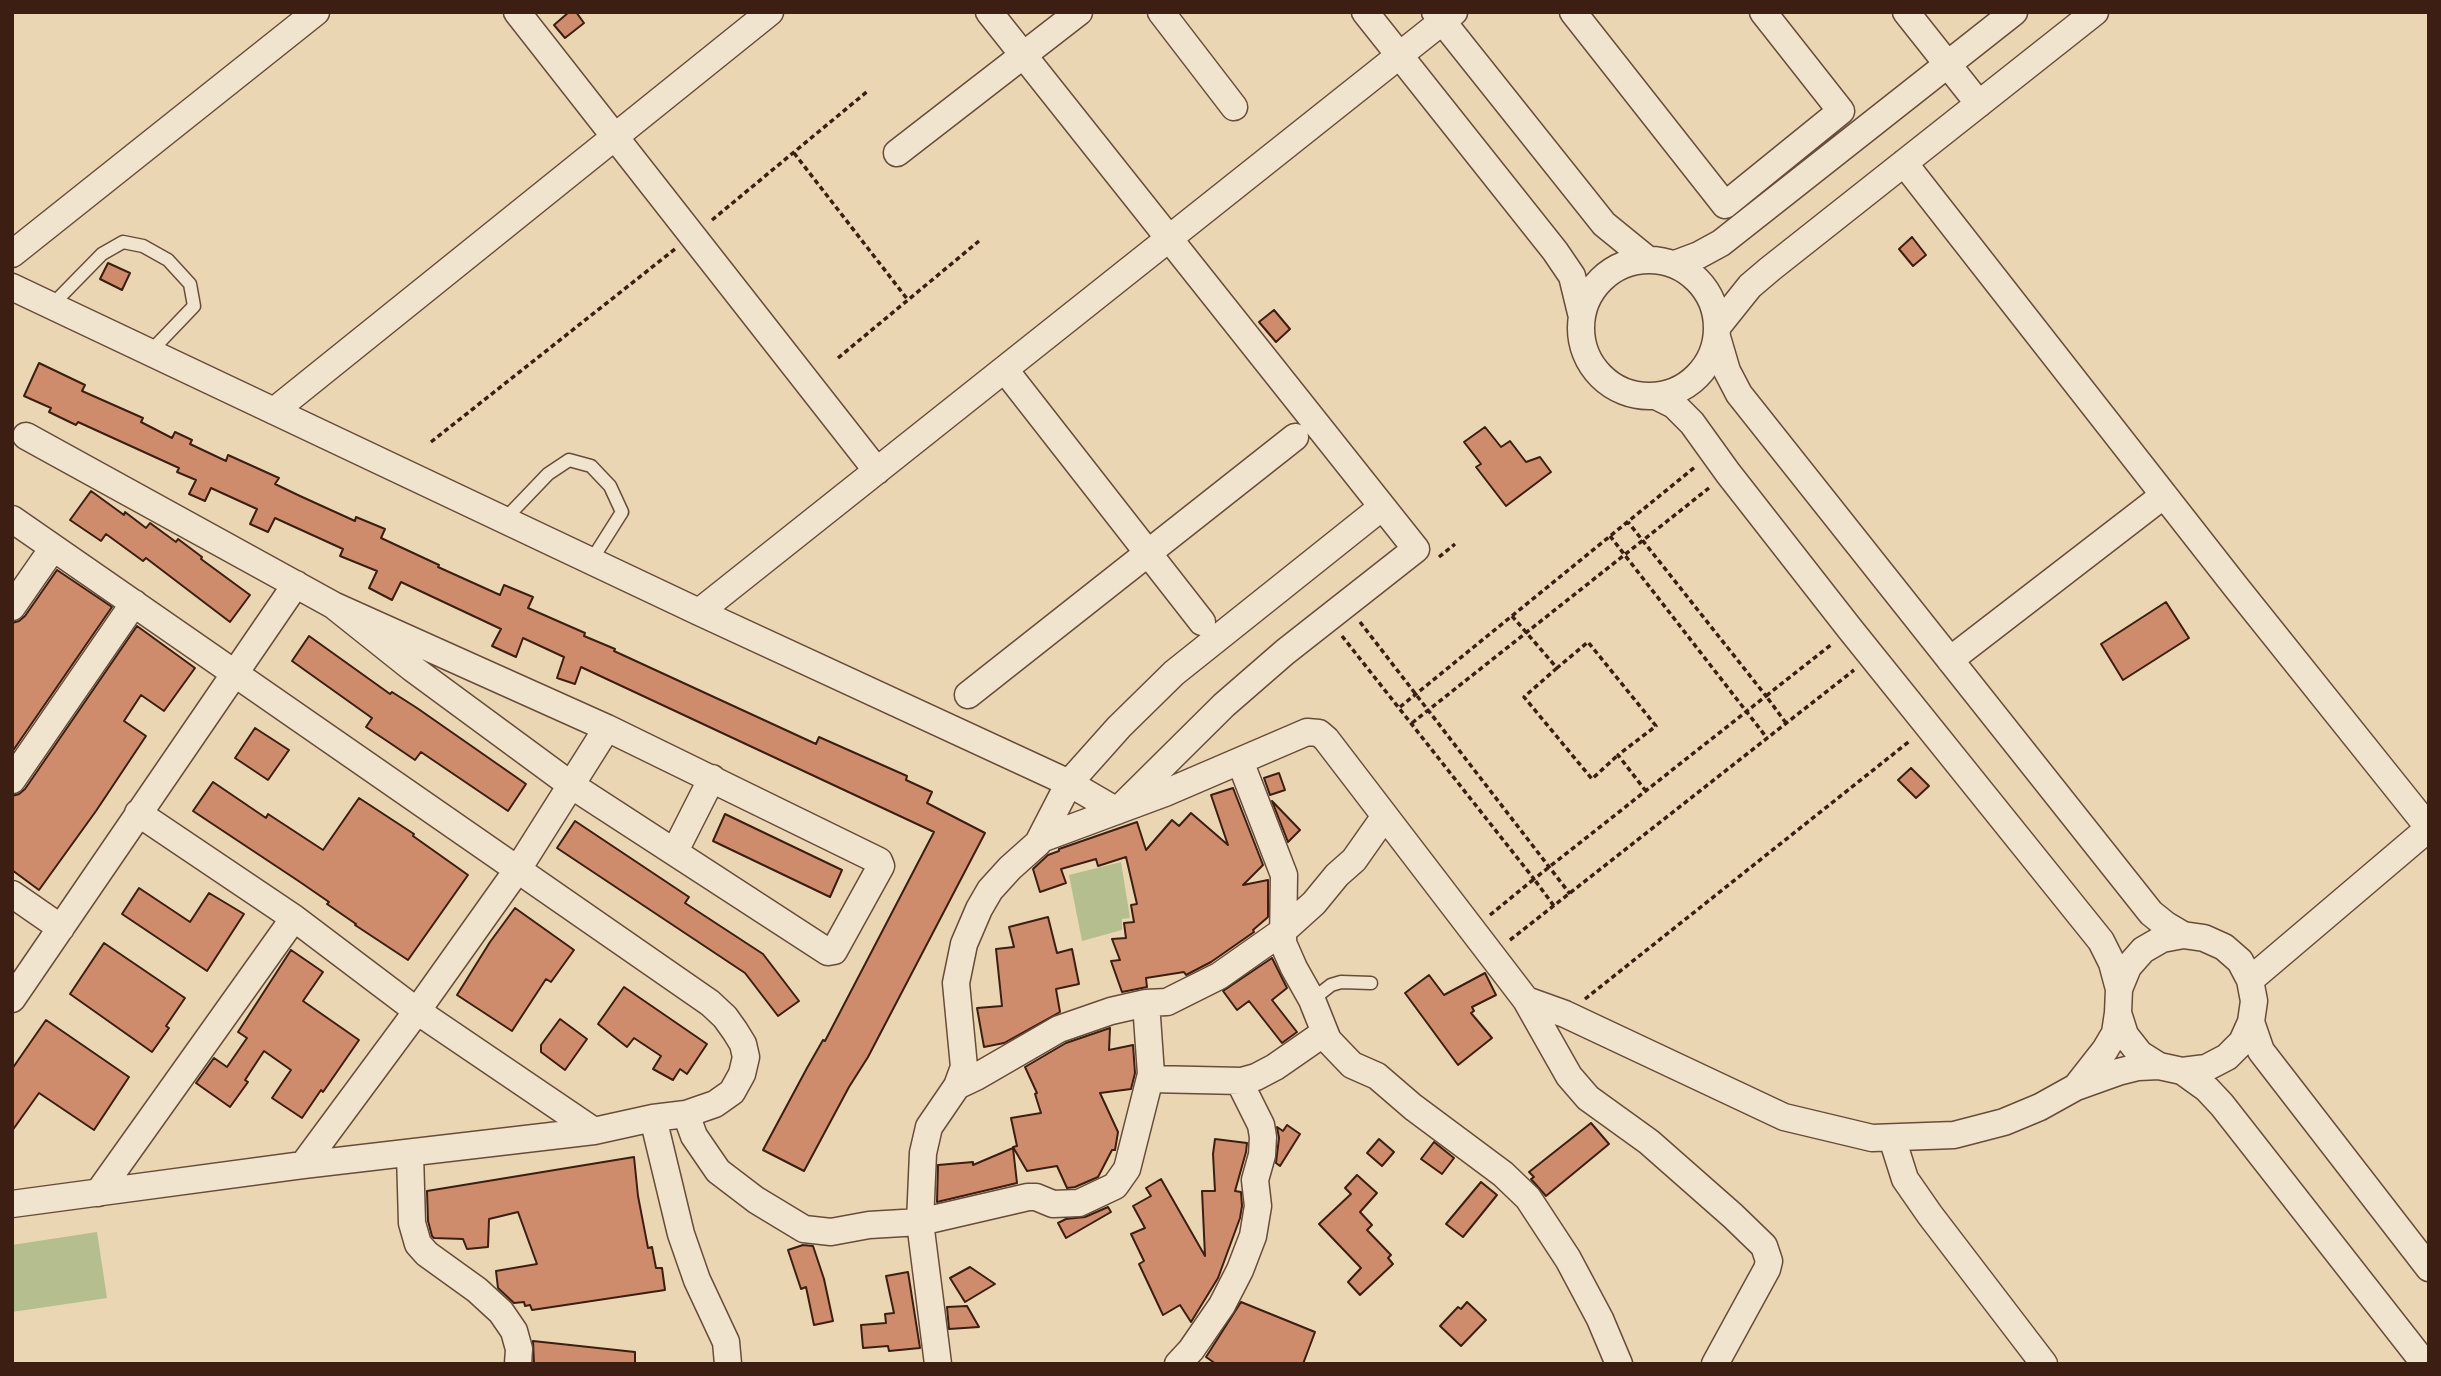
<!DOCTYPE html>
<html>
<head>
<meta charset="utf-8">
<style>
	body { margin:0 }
	#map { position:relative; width:2441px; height:1376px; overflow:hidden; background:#ead6b3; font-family:Vollkorn,serif }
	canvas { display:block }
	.frame { position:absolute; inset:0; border:14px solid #3c1e12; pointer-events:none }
</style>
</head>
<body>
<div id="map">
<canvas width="2441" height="1376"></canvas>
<div class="frame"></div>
</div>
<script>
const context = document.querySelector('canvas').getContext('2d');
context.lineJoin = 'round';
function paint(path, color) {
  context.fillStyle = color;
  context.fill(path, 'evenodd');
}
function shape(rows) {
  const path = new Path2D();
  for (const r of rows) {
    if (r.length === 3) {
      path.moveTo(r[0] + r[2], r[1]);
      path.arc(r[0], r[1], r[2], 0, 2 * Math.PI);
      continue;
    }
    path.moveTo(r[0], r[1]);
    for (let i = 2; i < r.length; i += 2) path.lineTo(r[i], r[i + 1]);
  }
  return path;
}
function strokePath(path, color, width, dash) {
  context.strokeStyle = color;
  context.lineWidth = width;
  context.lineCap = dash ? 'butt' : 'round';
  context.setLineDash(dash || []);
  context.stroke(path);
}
paint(shape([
	[1121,862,1130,918,1122,919,1122,930,1082,941,1069,875],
	[97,1232,107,1298,12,1312,12,1245]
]), '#b5be8e');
const building = shape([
	[569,12,576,12,584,23,565,38,554,25,569,12],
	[1912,237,1926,255,1913,266,1899,249,1912,237],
	[108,263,130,273,122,290,100,279,108,263],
	[1274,310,1290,329,1276,342,1259,322,1274,310],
	[39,363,85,385,82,391,143,418,141,422,172,438,175,432,192,440,190,444,226,461,228,455,279,478,275,484,300,496,355,521,356,517,385,529,381,538,439,565,438,567,500,595,504,585,533,597,528,608,585,633,584,636,615,649,614,651,816,744,819,737,907,776,906,780,932,792,927,803,985,833,868,1057,849,1087,804,1171,763,1150,807,1068,823,1040,825,1041,934,832,581,667,575,684,557,678,564,657,523,638,516,657,492,646,501,629,401,582,392,600,369,588,377,571,340,556,343,549,275,518,268,532,250,524,257,509,211,488,205,501,189,494,196,480,177,472,179,468,78,422,76,425,49,412,51,408,24,396,39,363],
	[1485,427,1501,447,1510,441,1526,462,1540,457,1551,472,1506,506,1476,467,1481,464,1464,442,1485,427],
	[91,491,124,515,125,512,146,528,150,523,176,542,178,539,202,557,201,559,250,595,230,622,146,558,143,561,106,534,101,541,70,520,91,491],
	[57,570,112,607,12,752,12,623,19,621,25,616,57,570],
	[2166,602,2189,638,2123,680,2101,644,2166,602],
	[137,626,195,668,164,711,141,695,124,721,146,736,96,811,39,890,12,870,12,796,19,794,25,789,137,626],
	[309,636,390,694,392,692,417,708,526,784,508,811,421,752,415,760,390,743,366,727,372,718,292,661,309,636],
	[255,728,289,750,268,780,235,758,255,728],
	[1911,768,1929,786,1916,798,1898,780,1911,768],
	[1279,773,1285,790,1270,795,1264,778,1279,773],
	[213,782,266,818,268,814,323,850,359,798,414,834,413,836,468,875,408,960,355,925,356,924,327,904,329,902,300,882,193,811,213,782],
	[1233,788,1263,865,1243,885,1268,880,1268,917,1253,930,1254,932,1211,962,1186,975,1184,972,1146,978,1147,987,1122,992,1111,961,1120,960,1112,939,1126,938,1124,923,1134,922,1131,905,1137,904,1126,857,1098,866,1096,859,1061,869,1066,883,1040,892,1033,869,1048,855,1059,851,1059,849,1137,822,1146,850,1172,820,1179,826,1191,813,1228,845,1211,795,1233,788],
	[1272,801,1300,830,1288,842,1272,801],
	[725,814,842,870,830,897,713,841,725,814],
	[575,821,689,897,685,903,763,954,799,1001,778,1016,745,973,557,848,575,821],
	[139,888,190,922,209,893,244,914,207,971,122,914,139,888],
	[515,908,574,950,551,982,546,979,512,1031,457,995,490,942,515,908],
	[1048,917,1057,953,1072,949,1079,984,1056,989,1060,1012,1004,1043,984,1047,977,1008,1002,1006,996,949,1014,947,1009,927,1048,917],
	[104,943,185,998,166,1026,169,1028,152,1052,70,994,104,943],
	[291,950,323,972,303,1001,359,1040,323,1092,321,1090,302,1118,272,1098,291,1070,264,1051,245,1080,248,1082,230,1107,196,1083,214,1058,227,1067,247,1038,238,1032,291,950],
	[1272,958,1287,988,1272,1000,1297,1032,1282,1043,1249,1001,1237,1010,1223,991,1272,958],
	[1485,973,1496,995,1472,1007,1474,1011,1471,1013,1492,1038,1458,1065,1405,993,1429,975,1444,995,1485,973],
	[624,987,707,1044,687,1074,680,1069,673,1080,653,1069,661,1056,634,1038,627,1047,598,1024,624,987],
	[560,1019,587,1039,565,1070,541,1052,541,1045,560,1019],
	[46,1020,129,1077,94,1130,39,1093,12,1131,12,1069,46,1020],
	[1110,1028,1109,1050,1133,1045,1135,1073,1131,1089,1100,1093,1118,1132,1115,1150,1112,1150,1098,1177,1075,1187,1067,1188,1057,1166,1027,1171,1013,1147,1017,1146,1011,1118,1041,1113,1035,1094,1037,1093,1025,1067,1066,1043,1110,1028],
	[1591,1123,1609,1144,1546,1196,1531,1179,1534,1177,1529,1172,1591,1123],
	[1287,1125,1300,1134,1280,1166,1276,1163,1279,1138,1277,1127,1283,1131,1287,1125],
	[1215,1139,1247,1143,1246,1152,1235,1191,1241,1192,1242,1206,1240,1218,1218,1278,1191,1322,1180,1305,1163,1315,1139,1264,1144,1261,1131,1234,1145,1228,1133,1206,1151,1196,1146,1188,1161,1179,1205,1256,1202,1191,1215,1191,1213,1154,1215,1139],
	[1379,1139,1394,1152,1382,1166,1367,1153,1379,1139],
	[1434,1142,1454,1158,1442,1174,1421,1159,1434,1142],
	[1013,1148,1017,1183,937,1202,938,1165,973,1162,973,1165,1013,1148],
	[634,1157,638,1196,648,1248,652,1247,656,1268,662,1268,665,1290,532,1310,530,1305,525,1306,524,1302,514,1303,498,1288,496,1271,537,1264,518,1212,489,1219,488,1247,467,1249,463,1239,434,1238,432,1236,428,1221,427,1191,634,1157],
	[1357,1175,1377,1193,1360,1212,1372,1225,1367,1230,1391,1255,1388,1258,1393,1264,1360,1295,1348,1282,1361,1268,1319,1224,1351,1194,1345,1188,1357,1175],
	[1481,1182,1497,1195,1463,1237,1446,1224,1481,1182],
	[1108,1207,1111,1212,1066,1238,1058,1223,1066,1219,1085,1217,1108,1207],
	[803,1245,813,1246,824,1279,833,1321,814,1325,806,1287,801,1289,788,1250,803,1245],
	[970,1267,995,1284,965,1302,950,1278,970,1267],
	[908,1272,920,1348,889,1351,888,1346,863,1348,861,1325,886,1323,885,1314,894,1313,886,1276,908,1272],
	[1241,1302,1315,1332,1303,1364,1216,1364,1206,1357,1241,1302],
	[1467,1302,1486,1320,1461,1346,1440,1326,1458,1307,1461,1309,1467,1302],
	[967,1306,979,1327,949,1329,947,1307,967,1306],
	[533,1341,635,1352,635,1364,534,1364,533,1341]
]);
paint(building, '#cf8c6d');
strokePath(building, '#3c1e12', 2);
const lane = shape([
	[52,305,102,254,123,242,143,246,168,260,190,284,194,306,150,352],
	[504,520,548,474,569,460,591,466,610,486,622,512,591,561],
	[1312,1000,1331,985,1341,982,1371,983]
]);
const street = shape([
	[517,12,877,471],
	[1161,12,1234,107],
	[1365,12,1555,251,1572,276,1581,313],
	[1435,12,1604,224,1647,259],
	[1573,12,1725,205,1841,111,1763,12],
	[1906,12,1979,104],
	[897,153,1079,12],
	[1904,163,2236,587,2429,828],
	[12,254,316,12],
	[1649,328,68],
	[1675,264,1699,255,1721,243,2014,12],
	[12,287,699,612,1069,783,1117,811,1224,705,1285,652,1416,549,989,12],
	[1718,326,1750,286,1770,269,2095,12],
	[1717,337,1727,371,1739,394,2151,913,2166,925,2183,935],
	[1005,370,1202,622],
	[1656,396,1674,405,1692,423,1728,473,1850,629,2101,941,2112,963,2119,989,2118,1013,2125,1035,2140,1054,2159,1066,2182,1071,2206,1068,2227,1057,2242,1042,2251,1022,2254,1001,2250,980,2240,961,2224,947,2204,938,2183,935,2162,939,2143,950,2128,967,2119,989],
	[274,411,770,12],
	[26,436,333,605,607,728,879,861,881,866,834,951,828,952,571,785,412,668,333,605],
	[12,519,710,1003,725,1017,735,1031,743,1044,746,1057,742,1074,732,1092,715,1104,686,1114,653,1118,594,1131,303,1165,12,1204],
	[12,607,53,548],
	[699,612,1454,12],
	[1950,660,2164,495],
	[968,695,1295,437],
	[1240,761,1284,875,1283,943,1294,968,1312,1000,1328,1040,1352,1065,1377,1076,1413,1107,1503,1174,1528,1198,1568,1259,1600,1319,1619,1364],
	[12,780,134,603],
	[138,813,294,918,417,1011,594,1131],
	[1041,839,1165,793,1307,732,1319,733,1326,739,1526,1000,1569,1076,1588,1098,1649,1142,1733,1216,1764,1246,1769,1261,1767,1269,1715,1364],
	[675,851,712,778],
	[12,894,61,928],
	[2250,980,2429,828],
	[12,999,296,584],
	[1526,1000,1565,1014,1784,1117,1872,1138,1954,1135,2004,1122,2040,1107,2076,1087],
	[2118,1013,2115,1033,2105,1050,2076,1087,2118,1072,2138,1067,2159,1066],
	[2251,1022,2261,1051,2429,1268],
	[2182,1071,2207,1089,2222,1105,2425,1364],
	[1150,1079,1242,1081,1256,1077,1275,1067,1324,1033],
	[957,1086,976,1077,1059,1029,1111,1011,1146,1003,1167,1002,1219,976,1283,931,1314,903,1337,875,1354,860,1385,816],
	[686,1114,694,1136,718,1171,756,1200,804,1229,831,1232,869,1225,920,1222,1028,1197,1036,1197,1053,1204,1079,1203,1115,1186,1127,1169,1151,1074,1146,1003],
	[653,1118,681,1234,697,1280,726,1342,728,1364],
	[1892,1138,1905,1179,1930,1215,2044,1364],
	[410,1154,412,1223,418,1244,427,1254,477,1290,501,1312,514,1331,519,1349,518,1364],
	[303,1165,417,1011,518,869,607,728],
	[98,1193,294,918],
	[938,1364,920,1222,923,1153,929,1127,957,1086,964,1067,956,983,964,944,979,909,990,890,1010,868,1038,843,1069,783,1119,727,1174,673,1382,507],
	[1178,1364,1191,1350,1222,1305,1240,1270,1253,1236,1258,1206,1255,1180,1262,1155,1263,1137,1261,1125,1239,1081]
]);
strokePath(lane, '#684c3a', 15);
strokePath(street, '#684c3a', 29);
strokePath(shape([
	[794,153,908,300],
	[712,220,869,90],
	[838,358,979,241],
	[431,442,675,249],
	[1610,536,1767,738],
	[1439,557,1455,544],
	[1512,616,1557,668,1588,642,1656,726,1618,755,1645,790],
	[1360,622,1570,894],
	[1342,636,1534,879,1766,696,1628,522],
	[1557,668,1524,697,1592,779,1618,755],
	[1400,707,1695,467],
	[1412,723,1709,488],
	[1786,723,1766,696,1832,644],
	[1490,915,1534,879,1554,906],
	[1510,940,1854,670],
	[1585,999,1911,740]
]), '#3c1e12', 3.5, [5, 3.5]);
strokePath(lane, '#f1e4ce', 12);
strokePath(street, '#f1e4ce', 26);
</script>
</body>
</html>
